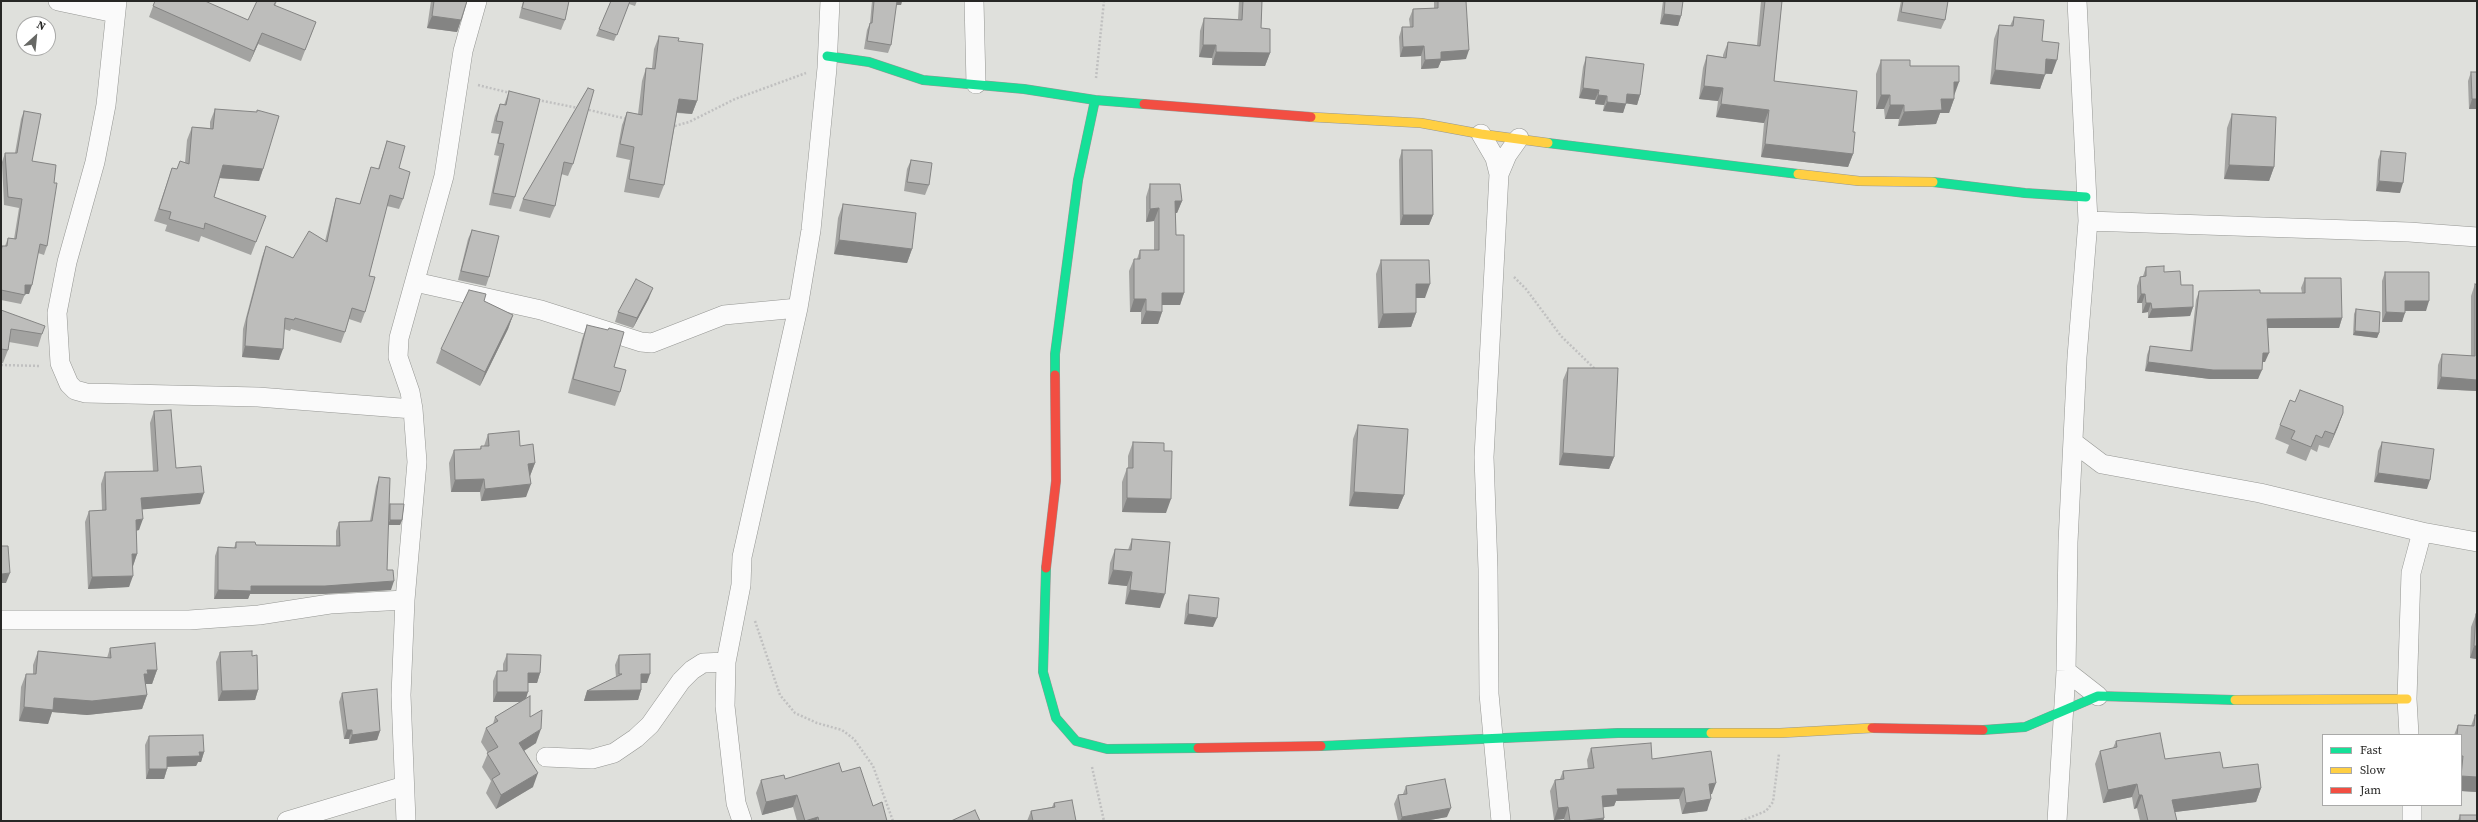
<!DOCTYPE html>
<html>
<head>
<meta charset="utf-8">
<style>
	body { margin:0 }
	#map { position:relative; width:2478px; height:822px; overflow:hidden; background:#dfe0dc; font-family:"Source Serif 4",serif }
	canvas { display:block }
	.frame { position:absolute; inset:0; border:2px solid #272725; pointer-events:none }
	.legend { position:absolute; left:2322px; top:734px; width:140px; height:72px; box-sizing:border-box; background:#fff; border:1px solid #a9a9a8; margin:0; padding:5px 7px; list-style:none; font-size:12px; color:#272725 }
	.legend li { display:flex; align-items:center; gap:8px; height:20px }
	.legend b { width:20px; border:1px solid #a9a9a8 }
	.north { position:absolute; left:16px; top:16px; width:40px; height:40px; box-sizing:border-box; background:#fff; border:1px solid #a9a9a8; border-radius:50%; rotate:27deg; font-size:11px; font-weight:700; line-height:16px; text-align:center; color:#272725 }
	.north::after { content:''; display:block; margin:auto; width:14px; height:18px; background:#676865; clip-path:polygon(50% 0,100% 100%,50% 72%,0 100%) }
</style>
</head>
<body>
<div id="map">
<canvas width="2478" height="822"></canvas>
<div class="frame"></div>
<ul class="legend">
<li><b style="height:5px;background:#16e098"></b>Fast</li>
<li><b style="height:5px;background:#ffcf43"></b>Slow</li>
<li><b style="height:5px;background:#f24e42"></b>Jam</li>
</ul>
<div class="north">N</div>
</div>
<script>
const context = document.querySelector('canvas').getContext('2d');
context.lineJoin = 'round';
function shape(rows) {
  const path = new Path2D();
  for (const r of rows) {
    path.moveTo(r[0], r[1]);
    for (let i = 2; i < r.length; i += 2) path.lineTo(r[i], r[i + 1]);
  }
  return path;
}
function strokePath(path, color, width, dash) {
  context.strokeStyle = color;
  context.lineWidth = width;
  context.lineCap = dash ? 'butt' : 'round';
  context.setLineDash(dash || []);
  context.stroke(path);
}
function paint(path, color) {
  context.fillStyle = color;
  context.fill(path, 'evenodd');
}
const street = shape([
	[58,1,115,13],
	[117,1,106,105,95,162,67,262,57,313,60,363,69,384,75,390,86,393,258,397,413,409],
	[974,1,976,84],
	[1481,134,1495,158,1499,174,1484,457,1488,569,1489,694,1501,821],
	[1499,174,1507,155,1519,138],
	[2088,221,2409,232,2477,237],
	[415,282,541,310,641,342,652,343,724,315,798,308],
	[2073,442,2102,464,2260,493,2422,532,2477,542],
	[1,620,189,620,259,615,330,604,405,600],
	[2066,671,2098,696],
	[2409,735,2407,699,2411,573,2422,532],
	[546,757,592,759,614,753,636,738,650,725,681,681,692,670,703,663,726,662],
	[2412,805,2412,821],
	[287,821,404,786],
	[406,821,401,695,405,600,417,462,413,409,410,392,398,357,399,338,444,176,463,51,477,1],
	[742,821,736,803,725,706,726,662,741,585,742,557,798,308,811,230,827,68,830,1],
	[2057,821,2066,671,2068,542,2077,357,2088,221,2077,1]
]);
const fast = shape([
	[827,56,869,62,923,80,1024,89,1095,100,1144,104],
	[1548,143,1798,174],
	[1933,182,2025,193,2086,197],
	[1055,375,1055,354,1078,180,1095,100],
	[1046,568,1043,672,1056,718,1076,741,1107,749,1198,748],
	[1983,730,2025,727,2098,696,2235,700],
	[1321,746,1618,733,1711,733]
]);
const slow = shape([
	[1311,117,1421,123,1481,134,1548,143],
	[1798,174,1859,181,1933,182],
	[2235,700,2407,699],
	[1711,733,1780,733,1872,728]
]);
const jam = shape([
	[1144,104,1311,117],
	[1046,568,1056,481,1055,375],
	[1872,728,1983,730],
	[1198,748,1321,746]
]);
strokePath(street, '#959693', 20);
strokePath(fast, '#959693', 10);
strokePath(slow, '#959693', 10);
strokePath(jam, '#959693', 10);
strokePath(shape([
	[1096,78,1104,1],
	[478,85,510,93],
	[538,100,578,108],
	[585,109,627,119],
	[671,127,689,122,735,99,806,73],
	[1514,277,1526,289,1561,336,1596,370],
	[1,365,40,366],
	[755,621,780,695,795,713,817,723,842,730,854,739,873,766,893,821],
	[1092,767,1104,821],
	[1741,821,1766,811,1773,802,1779,754]
]), '#c0c0c0', 2.5, [2, 2]);
strokePath(street, '#fafafa', 19);
strokePath(fast, '#16e098', 9);
strokePath(slow, '#ffcf43', 9);
strokePath(jam, '#f24e42', 9);
paint(shape([
	[155,1,248,20,257,1,277,1,275,6,316,22,301,61,258,44,250,62,149,17],
	[431,1,467,1,457,32,427,28],
	[523,1,569,1,565,20,561,30,519,18],
	[611,1,637,1,635,6,629,4,614,41,596,36],
	[872,1,902,1,901,5,896,5,891,45,888,53,864,49,867,30,870,23],
	[1239,1,1262,1,1261,28,1270,53,1265,66,1212,65,1212,58,1199,57,1200,31,1204,18,1238,19],
	[1434,1,1466,1,1466,59,1441,61,1438,68,1421,69,1421,56,1400,57,1399,37,1402,27,1410,27,1409,19,1413,9,1434,8],
	[1663,1,1683,1,1681,16,1678,26,1660,24],
	[1761,1,1782,1,1774,81,1853,132,1853,154,1848,167,1761,157,1764,123,1716,117,1718,101,1699,99,1703,68,1707,55,1723,57,1723,55,1728,42,1757,45],
	[1901,1,1948,1,1945,20,1941,29,1897,21],
	[2014,17,2042,41,2052,74,2045,74,2040,89,1990,84,1994,39,1999,25,2010,26],
	[659,36,678,41,697,101,692,114,677,113,664,185,659,198,624,192,630,160,616,157,622,125,627,112,638,114,642,81,646,68,652,68,654,49],
	[1586,57,1640,95,1637,105,1626,103,1623,113,1603,111,1604,105,1595,104,1595,100,1579,98,1583,67],
	[1881,60,1910,66,1954,96,1954,99,1949,113,1940,113,1936,124,1898,126,1899,119,1885,119,1884,109,1876,109,1876,74],
	[2471,72,2477,109,2469,109,2468,81],
	[588,88,573,164,568,176,561,174,555,206,550,218,519,211,523,199],
	[509,91,515,197,511,209,489,205,499,156,494,155,499,134,491,133,495,116,500,104,504,105],
	[215,109,263,169,259,181,220,178,214,197,266,216,251,255,201,236,199,242,165,231,167,225,154,221,172,168,177,169,180,161,185,163,187,140,192,127,210,128,210,122],
	[24,111,32,161,54,183,47,246,44,255,38,253,29,294,25,294,21,304,1,300,1,248,2,246,5,246,8,238,14,239,19,208,4,205,2,162,5,153,15,153,21,119],
	[2232,114,2274,167,2269,181,2224,179,2227,128],
	[387,141,399,168,403,199,399,209,387,206,369,276,365,312,361,323,349,319,345,332,341,343,291,329,290,331,284,329,279,360,242,357,243,329,262,257,266,246,293,258,325,241,333,209,336,198,360,204,371,167,378,169],
	[1402,150,1433,215,1429,225,1400,225,1399,160],
	[2381,151,2400,193,2376,191,2378,160],
	[911,160,929,185,925,195,904,191,907,169],
	[1150,184,1182,201,1177,213,1175,213,1176,235,1184,293,1180,305,1162,305,1162,312,1158,324,1141,324,1141,312,1130,312,1129,271,1134,259,1137,259,1140,250,1154,250,1154,221,1146,222,1146,197],
	[843,204,912,249,907,263,834,254,838,218],
	[472,230,489,277,486,286,458,280,468,239],
	[1381,260,1425,298,1416,298,1416,313,1411,327,1378,328,1376,274],
	[2146,267,2164,272,2181,285,2193,307,2190,316,2148,318,2148,312,2142,313,2142,303,2137,303,2137,286,2140,277,2143,276],
	[2385,272,2426,311,2405,311,2402,322,2382,322,2382,281],
	[2305,278,2342,318,2339,328,2268,328,2265,362,2262,362,2258,379,2210,379,2145,371,2147,355,2150,346,2190,351,2196,300,2199,291,2260,293,2302,293,2301,288],
	[2475,284,2477,391,2437,389,2438,365,2442,354,2471,356,2471,296],
	[649,298,633,328,615,322,618,312],
	[484,301,513,315,508,329,480,386,436,363,441,349],
	[2356,309,2379,333,2377,338,2353,335,2354,314],
	[1,310,42,334,38,347,9,342,8,350,3,363,1,363],
	[587,325,614,367,620,392,615,406,568,393,582,339],
	[1568,368,1614,457,1609,469,1559,465,1563,380],
	[2295,402,2343,413,2329,448,2319,445,2317,452,2311,449,2306,461,2286,453,2289,445,2275,439,2280,425],
	[154,411,176,468,200,504,142,509,139,530,136,531,137,554,133,566,129,587,88,589,85,522,89,511,102,510,101,484,105,472,153,471,150,423],
	[1358,425,1404,495,1398,509,1349,506,1353,439],
	[488,434,520,446,535,463,530,476,526,497,481,501,480,492,451,492,449,463,454,450,480,449,481,446,484,446],
	[1133,442,1164,451,1166,513,1122,512,1122,482,1127,468,1128,468,1128,456],
	[2382,442,2427,489,2374,482,2378,451],
	[379,477,389,505,390,504,402,520,400,525,388,525,387,570,391,590,322,594,250,594,248,599,214,599,215,556,218,547,234,548,236,542,256,545,336,546,336,531,339,522,370,521,376,486],
	[1132,539,1160,608,1125,604,1127,586,1108,584,1110,563,1115,549,1128,550],
	[1189,595,1213,627,1184,624,1186,604],
	[2476,614,2477,659,2470,658,2471,627],
	[110,648,157,670,152,684,145,684,147,695,142,709,87,715,52,712,48,724,19,721,21,687,26,674,33,674,33,665,38,651,107,658],
	[220,652,258,690,255,700,218,701,216,662],
	[507,654,540,673,537,683,528,683,526,699,536,743,524,751,533,787,496,809,486,793,491,781,482,767,488,753,481,742,486,728,493,724,495,717,521,702,493,702,493,681,497,671,503,671,503,664],
	[619,655,647,683,641,683,641,690,638,700,584,701,587,691,616,677,615,665],
	[342,693,380,731,377,740,349,744,349,739,344,739,339,702],
	[2475,715,2477,715,2477,792,2461,791,2461,735,2454,735,2458,725,2471,726],
	[149,736,204,752,201,762,198,762,196,766,167,766,167,769,164,779,146,779,145,745],
	[2116,741,2165,759,2223,768,2261,788,2256,802,2175,812,2177,821,2140,821,2137,808,2134,809,2132,797,2103,803,2095,764,2100,751,2113,748],
	[1591,748,1652,759,1712,794,1711,794,1707,811,1682,814,1679,799,1616,801,1614,806,1603,807,1604,818,1603,821,1564,821,1564,819,1554,820,1550,791,1555,780,1560,779,1563,771,1588,769,1587,760],
	[842,772,873,806,887,821,797,821,793,807,762,815,756,793,761,780,785,779],
	[1406,786,1447,817,1424,821,1398,821,1394,804,1398,795,1403,794],
	[1054,803,1076,821,1027,821,1031,811,1052,807],
	[2460,815,2477,821,2458,821]
]), '#a3a3a1');
paint(shape([
	[896,1,902,1,901,5,895,5],
	[1664,14,1681,16,1678,26,1660,24],
	[432,16,461,20,457,32,427,28],
	[262,33,258,44,250,62,254,51],
	[1203,45,1216,45,1212,58,1199,57],
	[1424,46,1421,56,1400,57,1403,47],
	[1469,50,1466,59,1441,61,1438,68,1421,69,1425,60,1441,52],
	[1216,52,1270,53,1265,66,1212,65],
	[2046,59,2057,60,2052,74,2041,73],
	[1995,70,2045,75,2040,89,1990,84],
	[1954,82,1959,82,1954,96,1948,96],
	[1704,86,1723,88,1718,101,1699,99],
	[1583,88,1599,90,1595,100,1579,98],
	[1627,94,1640,95,1637,105,1624,103],
	[1598,95,1607,96,1604,105,1595,104],
	[1881,95,1890,95,1884,109,1876,109],
	[679,99,697,101,692,114,674,112],
	[1941,99,1954,99,1949,113,1940,113,1936,124,1898,126,1904,112],
	[2472,99,2477,99,2477,109,2469,109],
	[1607,102,1626,104,1623,113,1603,111],
	[1721,104,1769,110,1764,123,1716,117],
	[1890,105,1904,105,1899,119,1885,119],
	[1765,144,1853,154,1848,167,1761,157],
	[223,165,263,169,259,181,219,178],
	[2229,165,2274,167,2269,181,2224,179],
	[2379,181,2403,183,2400,193,2376,191],
	[1175,201,1182,201,1177,213,1170,213],
	[1159,208,1154,221,1146,222,1150,209],
	[1403,215,1433,215,1429,225,1400,225],
	[839,240,912,249,907,263,834,254],
	[1416,284,1430,284,1425,298,1411,298],
	[25,285,32,285,29,294,22,294],
	[653,288,649,298,633,328,637,318],
	[1162,293,1184,293,1180,305,1158,305],
	[2141,294,2145,294,2142,303,2137,303],
	[1134,299,1146,299,1141,312,1130,312],
	[2405,301,2429,301,2426,311,2402,311],
	[2146,303,2151,303,2148,312,2142,313],
	[2193,307,2190,316,2148,318,2152,309],
	[1146,311,1162,312,1158,324,1141,324],
	[2386,312,2405,313,2402,322,2382,322],
	[1416,313,1411,327,1378,328,1383,314],
	[513,315,508,329,480,386,485,372],
	[2342,318,2339,328,2264,328,2267,319],
	[2355,331,2379,333,2377,338,2353,335],
	[245,346,283,349,279,360,242,357],
	[2263,353,2269,353,2265,362,2260,362],
	[2148,362,2262,370,2258,379,2210,379,2145,371],
	[2441,377,2477,380,2477,391,2437,389],
	[2343,413,2338,427,2329,448,2334,434],
	[1563,453,1614,457,1609,469,1559,465],
	[535,463,530,476,524,476,528,464],
	[2378,473,2430,480,2427,489,2374,482],
	[484,479,480,492,451,492,455,480],
	[531,484,526,497,481,501,485,489],
	[1354,492,1404,495,1398,509,1349,506],
	[204,493,200,504,137,510,141,498],
	[1127,498,1171,499,1166,513,1122,512],
	[143,519,139,530,131,531,136,520],
	[390,520,402,520,400,525,388,525],
	[132,554,137,554,133,566],
	[1113,570,1132,572,1127,586,1108,584],
	[10,573,6,583,1,583,1,574],
	[133,576,129,587,88,589,92,577],
	[394,581,391,590,322,594,250,594,248,599,214,599,218,590,251,586],
	[1130,590,1165,594,1160,608,1125,604],
	[1188,614,1217,618,1213,627,1184,624],
	[2474,646,2477,646,2477,659,2470,658],
	[147,670,157,670,152,684,144,684,144,674],
	[528,673,540,673,537,683,525,683],
	[641,674,650,674,647,683,637,683],
	[258,690,255,700,218,701,222,691],
	[641,690,638,700,584,701,587,691],
	[497,692,528,692,525,702,493,702],
	[147,695,142,709,87,715,52,712,48,724,19,721,24,707,54,698],
	[541,729,536,743,514,757,519,743],
	[347,730,352,730,349,739,344,739],
	[380,731,377,740,349,744,352,735],
	[199,752,204,752,201,762,198,762,196,766,164,767,167,757],
	[149,769,167,769,164,779,146,779],
	[538,773,533,787,496,809,501,795],
	[2461,776,2477,777,2477,792,2461,791],
	[1716,783,1712,794,1705,795,1709,784],
	[2137,784,2132,797,2103,803,2108,790],
	[1684,788,1679,799,1616,801,1614,806,1598,808,1602,796,1617,789],
	[2261,788,2256,802,2167,813,2172,800],
	[797,795,793,807,762,815,766,802],
	[2139,795,2142,795,2137,808,2134,809],
	[1711,799,1707,811,1682,814,1686,803],
	[1568,807,1564,819,1554,820,1558,808],
	[1451,808,1447,817,1424,821,1400,821,1402,817],
	[818,817,816,821,805,821],
	[1604,818,1603,821,1578,821]
]), '#848483');
const building = shape([
	[155,1,205,1,248,20,257,1,276,1,274,5,316,22,305,50,262,33,254,51,153,6,155,1],
	[434,1,467,1,461,20,432,16,434,1],
	[524,1,569,1,565,20,522,8,524,1],
	[611,1,630,1,617,35,599,29,611,1],
	[874,1,897,1,891,45,867,41,870,23,872,23,874,1],
	[1243,1,1262,1,1261,28,1270,29,1270,53,1216,52,1216,45,1203,45,1204,18,1242,20,1243,1],
	[1438,1,1466,1,1469,50,1441,52,1441,59,1425,60,1424,46,1403,47,1402,27,1413,27,1413,9,1438,8,1438,1],
	[1665,1,1683,1,1681,16,1664,14,1665,1],
	[1765,1,1782,1,1774,81,1857,91,1853,132,1855,132,1853,154,1765,144,1769,110,1721,104,1723,88,1704,86,1707,55,1726,58,1728,42,1760,46,1765,1],
	[1903,1,1948,1,1945,20,1901,12,1903,1],
	[2014,17,2044,20,2042,41,2059,43,2057,60,2046,59,2045,75,1995,70,1999,25,2013,26,2014,17],
	[659,36,679,38,678,41,703,44,697,101,679,99,664,185,629,179,634,147,620,144,627,112,642,115,646,68,655,69,659,36],
	[1586,57,1644,64,1640,95,1627,94,1626,104,1607,102,1607,96,1598,95,1599,90,1583,88,1586,57],
	[1881,60,1910,60,1910,66,1959,66,1959,82,1954,82,1954,99,1941,99,1942,110,1904,112,1904,105,1890,105,1890,95,1881,95,1881,60],
	[2471,72,2477,72,2477,99,2472,99,2471,72],
	[588,88,594,90,573,164,564,162,555,206,523,199,588,88],
	[509,91,540,99,515,197,493,193,504,144,498,143,503,122,496,121,500,104,506,105,509,91],
	[215,109,257,112,257,110,279,116,263,169,223,165,214,197,266,216,256,242,205,223,204,229,169,219,171,212,159,209,172,168,177,169,180,161,189,164,192,127,213,129,215,109],
	[24,111,41,114,32,161,56,165,54,183,57,183,47,246,40,244,32,285,25,285,25,295,1,290,1,252,2,246,7,246,8,238,16,239,22,199,8,197,5,153,17,153,24,111],
	[2232,114,2276,117,2274,167,2229,165,2232,114],
	[387,141,405,146,399,168,410,172,403,199,390,195,369,276,375,277,365,312,352,308,345,332,295,318,294,320,285,318,283,349,245,346,247,318,266,246,293,258,309,231,327,242,336,198,360,204,371,167,379,169,387,141],
	[1402,150,1432,150,1433,215,1403,215,1402,150],
	[2381,151,2406,153,2403,183,2379,181,2381,151],
	[911,160,932,163,929,185,907,182,911,160],
	[1150,184,1180,184,1182,201,1175,201,1176,235,1184,235,1184,293,1162,293,1162,312,1146,311,1146,299,1134,299,1134,259,1140,259,1140,250,1159,250,1159,208,1150,209,1150,184],
	[843,204,916,213,912,249,839,240,843,204],
	[472,230,499,236,489,277,461,271,472,230],
	[1381,260,1429,260,1430,284,1416,284,1416,313,1383,314,1381,260],
	[2164,266,2164,272,2180,271,2181,285,2193,285,2193,307,2152,309,2151,303,2146,303,2145,294,2141,294,2140,277,2146,276,2146,267,2164,266],
	[2385,272,2429,272,2429,301,2405,301,2405,313,2386,312,2385,272],
	[2305,278,2341,278,2342,318,2267,319,2269,353,2263,353,2262,370,2213,370,2148,362,2150,346,2192,351,2199,291,2260,290,2260,293,2305,293,2305,278],
	[636,279,653,288,637,318,618,312,636,279],
	[2475,284,2477,285,2477,380,2441,377,2442,354,2475,356,2475,284],
	[469,290,486,294,484,301,513,315,485,372,441,349,469,290],
	[2356,309,2380,312,2379,333,2355,331,2356,309],
	[1,310,45,326,42,334,11,329,8,350,1,349,1,310],
	[587,325,608,330,609,328,624,332,614,367,626,370,620,392,573,379,587,325],
	[1568,368,1618,368,1614,457,1563,453,1568,368],
	[2300,390,2343,406,2343,413,2334,434,2325,431,2322,438,2316,435,2311,447,2291,439,2295,431,2280,425,2290,400,2295,402,2300,390],
	[171,410,176,468,201,466,204,493,141,498,143,519,136,520,137,554,132,554,133,576,92,577,89,511,106,510,105,472,158,471,154,411,171,410],
	[1358,425,1408,429,1404,495,1354,492,1358,425],
	[519,431,520,446,533,444,535,463,528,464,531,484,485,489,484,479,455,480,454,450,481,449,481,446,489,446,488,434,519,431],
	[1133,442,1164,443,1164,451,1172,451,1171,499,1127,498,1127,468,1133,468,1133,442],
	[2382,442,2434,449,2430,480,2378,473,2382,442],
	[379,477,390,478,387,570,393,570,394,581,325,586,251,586,251,591,218,590,218,547,236,548,236,542,255,542,256,545,340,546,339,522,372,521,379,477],
	[390,504,404,504,402,520,390,520,390,504],
	[1132,539,1170,542,1165,594,1130,590,1132,572,1113,570,1115,549,1131,550,1132,539],
	[1,546,8,546,10,573,1,574,1,546],
	[1189,595,1219,598,1217,618,1188,614,1189,595],
	[2476,614,2477,614,2477,646,2474,646,2476,614],
	[155,643,157,670,147,670,148,674,144,674,147,695,92,701,54,698,53,710,24,707,26,674,36,674,38,651,111,658,110,648,155,643],
	[252,651,252,656,257,655,258,690,222,691,220,652,252,651],
	[507,654,541,655,540,673,528,673,528,692,497,692,497,671,507,671,507,654],
	[650,654,650,674,641,674,641,690,587,691,622,674,619,674,619,655,650,654],
	[377,689,380,731,352,735,352,730,347,730,342,693,377,689],
	[530,696,530,717,542,710,541,729,519,743,538,773,501,795,492,779,500,774,487,753,498,747,486,728,498,721,495,717,530,696],
	[2475,715,2477,715,2477,777,2461,776,2463,756,2461,756,2461,735,2457,735,2458,725,2474,726,2475,715],
	[2160,733,2165,759,2220,752,2223,768,2258,764,2261,788,2172,800,2177,821,2148,821,2142,795,2139,795,2137,784,2108,790,2100,751,2117,747,2116,741,2160,733],
	[203,735,204,752,199,752,200,756,167,757,167,769,149,769,149,736,203,735],
	[1651,743,1652,759,1711,751,1716,783,1709,784,1711,799,1686,803,1684,788,1617,789,1618,795,1602,796,1604,818,1578,821,1570,821,1568,807,1558,808,1555,780,1564,779,1563,771,1594,768,1591,748,1651,743],
	[839,763,842,772,860,767,873,806,882,802,887,821,819,821,818,817,805,821,797,795,766,802,761,780,784,775,785,779,839,763],
	[1445,779,1451,808,1402,817,1398,795,1407,794,1406,786,1445,779],
	[1072,800,1076,821,1033,821,1031,811,1055,807,1054,803,1072,800],
	[975,810,980,821,951,821,975,810],
	[2460,815,2477,815,2477,821,2460,821,2460,815]
]);
paint(building, '#bdbdbb');
strokePath(building, '#848483', 1);
</script>
</body>
</html>
